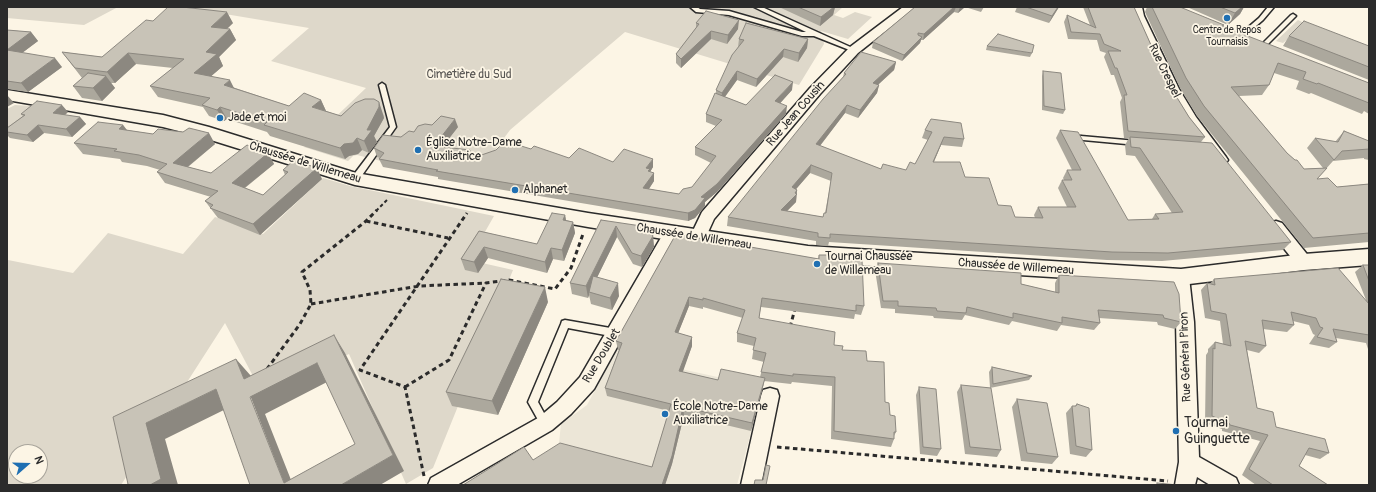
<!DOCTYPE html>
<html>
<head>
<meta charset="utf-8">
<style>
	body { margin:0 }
	#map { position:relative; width:1376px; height:492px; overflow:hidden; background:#fcf5e5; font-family:Pangolin,sans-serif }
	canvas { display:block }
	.frame { position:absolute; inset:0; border:8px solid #2b2b2b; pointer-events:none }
	.north { position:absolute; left:8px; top:444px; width:40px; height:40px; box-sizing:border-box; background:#fcf5e5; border:1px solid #a8a49b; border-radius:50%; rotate:70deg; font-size:11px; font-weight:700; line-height:16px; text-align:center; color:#2b2b2b }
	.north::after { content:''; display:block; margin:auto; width:14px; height:18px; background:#1f6fb2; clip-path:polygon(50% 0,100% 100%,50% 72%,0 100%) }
</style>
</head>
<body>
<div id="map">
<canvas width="1376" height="492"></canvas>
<div class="frame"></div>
<div class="north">N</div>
</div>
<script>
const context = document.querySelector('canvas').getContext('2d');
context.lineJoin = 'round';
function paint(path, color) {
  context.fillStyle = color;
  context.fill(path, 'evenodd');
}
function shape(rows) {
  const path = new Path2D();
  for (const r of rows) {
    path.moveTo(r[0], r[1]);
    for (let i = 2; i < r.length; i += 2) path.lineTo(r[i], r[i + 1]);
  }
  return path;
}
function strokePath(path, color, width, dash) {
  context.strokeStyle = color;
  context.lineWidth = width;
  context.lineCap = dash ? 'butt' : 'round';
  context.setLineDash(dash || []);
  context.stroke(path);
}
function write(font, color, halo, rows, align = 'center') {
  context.font = font + ' Pangolin,sans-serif';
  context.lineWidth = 3.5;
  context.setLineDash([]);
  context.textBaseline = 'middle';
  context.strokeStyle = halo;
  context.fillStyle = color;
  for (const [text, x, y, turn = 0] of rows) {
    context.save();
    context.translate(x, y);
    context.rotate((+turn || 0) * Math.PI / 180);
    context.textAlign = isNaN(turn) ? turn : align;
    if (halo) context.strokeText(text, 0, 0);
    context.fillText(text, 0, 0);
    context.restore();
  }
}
paint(shape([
	[617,350,663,365,763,387,737,485,551,485,556,471,561,424,587,405]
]), '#ece6d7');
paint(shape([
	[7,7,118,7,84,25,7,18],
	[183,7,843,7,834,15,843,18,855,12,872,17,848,39,821,31,824,44,799,85,625,32,510,130,487,161,381,161,357,155,353,156,348,161,304,147,366,88,271,61,309,28],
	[1298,20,1302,22,1302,27,1283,43,1276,41],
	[15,105,46,107,7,137,7,109],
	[323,178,350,186,494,216,469,260,513,270,433,468,406,484,349,354,263,395,225,323,121,485,7,485,8,260,73,273,108,233,183,254,215,217,263,234],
	[16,452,40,452,40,476,16,476]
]), '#ded8ca');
const service = shape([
	[690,7,697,7,700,9,729,11,802,32,806,32,754,7,762,7,857,50,854,52,852,51,814,36,802,36,729,15,696,12,690,7],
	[1268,7,1274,7,1263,20,1242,38,1238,38,1238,36,1259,18,1268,7],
	[1293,14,1296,16,1265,47,1261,47,1261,45,1291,15,1293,14],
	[382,83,385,85,396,127,358,181,355,182,352,181,351,179,352,177,390,127,379,85,382,83],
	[1081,136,1137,141,1141,143,1137,145,1083,140,1081,140,1080,138,1081,136],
	[565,320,616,329,619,330,620,333,619,336,616,337,568,328,538,402,550,424,548,427,545,428,542,427,528,402,561,324,562,321,565,320]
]);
const minor = shape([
	[903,7,916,7,858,53,820,94,714,219,704,241,698,243,692,241,690,237,702,212,810,88,850,47,903,7],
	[1130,7,1142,7,1144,16,1179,89,1196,117,1226,157,1228,160,1226,163,1221,165,1216,163,1184,120,1165,89,1132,16,1130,7],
	[1276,221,1282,223,1310,258,1312,262,1310,266,1304,268,1298,266,1270,231,1268,227,1270,223,1276,221],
	[672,227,678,229,680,233,594,389,571,414,552,430,457,485,428,485,431,478,538,418,557,402,580,377,666,229,672,227],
	[1181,271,1187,272,1189,277,1194,322,1199,457,1236,478,1239,485,1210,485,1197,477,1195,485,1175,485,1179,462,1176,322,1173,277,1175,272,1181,271],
	[770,388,777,390,779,396,761,485,741,485,761,396,763,390,770,388]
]);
const tertiary = shape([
	[7,90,163,115,209,127,356,173,588,213,808,246,1181,269,1304,254,1369,249,1369,265,1304,270,1181,285,808,262,588,227,355,185,198,136,163,127,7,100,7,90]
]);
strokePath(service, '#2b2b2b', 3);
strokePath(minor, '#2b2b2b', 3);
strokePath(tertiary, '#2b2b2b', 3);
strokePath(shape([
	[376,211,388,199]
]), '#2b2b2b', 2, [3.5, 2.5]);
strokePath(shape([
	[366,221,448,238],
	[311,304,419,286,486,283],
	[790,327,795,309],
	[267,369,300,324,311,304,310,290,302,272,366,221,377,210],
	[405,387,449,360,486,283,509,280,555,289,571,268,583,234],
	[777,447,1168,481],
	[424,476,405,387,360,370,467,213]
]), '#2b2b2b', 3, [4.5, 3.5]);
paint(service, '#fcf5e5');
paint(minor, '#fcf5e5');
paint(tertiary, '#fcf5e5');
paint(shape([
	[779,7,835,7,833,15,820,26],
	[915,7,984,7,981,12,965,7,958,13,954,12,923,40,921,40,920,43,902,61,872,48,873,42],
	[1017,7,1059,7,1049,23,1015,12],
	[1083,7,1134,7,1168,83,1189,117,1205,137,1201,142,1291,242,1283,250,1162,261,1107,260,829,242,828,246,816,245,816,241,727,226,728,217,843,77,844,73,896,62,894,70,878,85,879,85,877,93,858,118,845,113,820,146,881,169,906,170,915,164,928,140,922,138,925,130,964,139,962,147,941,145,934,162,965,177,998,205,1015,217,1035,218,1034,215,1038,207,1067,207,1058,188,1062,180,1064,180,1063,178,1067,170,1072,170,1056,138,1060,130,1128,220,1152,219,1155,214,1172,213,1135,156,1126,155,1125,145,1129,138,1124,138,1120,102,1122,98,1114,75,1111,75,1104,57,1106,53,1100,51,1097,40,1068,39,1064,22,1067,15,1090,25],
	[810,173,831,181,825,213,823,217,787,211,796,202,797,190,796,189],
	[1147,7,1180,7,1223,27,1369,83,1369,114,1364,111,1362,114,1311,93,1309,94,1296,89,1299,81,1274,73,1269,85,1262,95,1239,96,1287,153,1304,169,1323,168,1307,148,1315,138,1335,142,1344,131,1369,141,1369,160,1364,159,1364,158,1333,161,1317,179,1337,187,1369,184,1369,242,1304,248,1197,116,1180,88,1145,12],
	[1187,7,1244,7,1240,14,1228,25],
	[153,21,233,23,227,29,230,29,236,40,219,57,223,66,211,76,235,88,289,106,321,100,326,111,341,116,383,114,384,118,374,136,377,142,369,153,362,150,358,154,349,156,345,159,270,136,267,132,227,119,224,121,209,116,203,107,158,97,150,86,173,68,136,64,115,83,111,83,115,88,102,101,82,98,73,86,82,78,62,52,102,57],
	[696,23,738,29,727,44,711,39,681,68,676,63,676,54,696,28],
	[7,30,31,32,38,41,22,53,62,67,28,92,7,89],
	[1289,36,1369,46,1369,80,1283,46],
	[739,39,808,39,807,48,798,62,783,57,756,87,737,80,725,97,746,105,792,90,780,103,786,114,717,192,705,202,705,206,695,218,688,221,438,179,438,177,383,167,379,159,380,158,377,157,374,148,414,132,432,125,458,127,442,147,473,158,472,158,531,149,569,158,613,162,653,167,650,172,654,173,654,181,649,189,679,194,692,187,711,163,695,155,695,147,716,126,706,122,706,114,716,93,716,90,738,47],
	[987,46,1032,53,1030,57,986,50],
	[1043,71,1065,110,1063,114,1042,110,1042,76],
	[68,112,65,115,80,117,86,124,72,137,44,133,33,142,10,138,7,135,7,128,23,116,21,114],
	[123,125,127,130,215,144,188,167,211,173,268,153,274,164,245,188,263,195,285,175,283,170,322,179,260,235,218,218,205,201,211,197,165,183,157,172,160,170,147,166,122,162,120,159,83,154,74,143],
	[565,215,566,220,573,222,575,233,564,261,553,259,547,273,488,258,478,273,465,270,461,259,479,231,537,244],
	[601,220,653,236,654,247,642,267,633,264,617,237,597,277,619,296,612,310,591,304,589,295,588,298,572,294,570,283],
	[676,234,818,259,819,255,829,258,864,306,861,315,855,314,854,319,761,307,759,318,834,345,842,350,867,361,890,415,896,432,894,436,894,439,891,447,831,439,832,386,792,382,791,384,764,381,763,387,751,431,684,415,672,464,665,485,533,460,652,467,669,411,607,396,605,388,619,350,618,350,616,341],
	[689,306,703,309,703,307,743,318,737,333,737,342,754,346,752,359,764,362,760,377,718,380,682,372,692,346,692,337,678,333],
	[878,263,1021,284,1055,292,1055,283,1059,275,1174,282,1181,322,1175,329,1158,325,1157,322,1099,318,1100,323,1094,330,1061,325,1057,331,1012,321,1009,325,965,315,962,320,934,318,933,316,895,313,895,309,881,308,875,270],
	[1363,265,1369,265,1369,352,1366,343,1336,338,1337,342,1329,348,1309,344,1315,335,1313,334,1309,325,1293,321,1294,325,1287,332,1263,329,1266,346,1259,353,1247,350,1257,408,1276,427,1329,453,1320,459,1305,455,1299,466,1328,485,1256,485,1242,475,1260,441,1222,431,1222,429,1205,423,1206,355,1208,352,1208,349,1215,342,1223,344,1220,321,1205,318,1201,290,1207,283,1210,284,1214,279,1366,300,1355,272],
	[548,302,498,415,452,406,446,392],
	[992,367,1032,376,1029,380,990,388,989,372],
	[961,385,1001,450,997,457,965,454,957,392],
	[919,387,941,449,937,456,920,454,916,395],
	[1017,399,1058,457,1052,464,1021,461,1012,407],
	[1077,404,1092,450,1086,457,1070,454,1066,413,1072,406,1075,406]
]), '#aca89d');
paint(shape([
	[834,7,835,7,833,15,820,26,821,17],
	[954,7,956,7,954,12,923,40,924,34],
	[960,7,965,7,958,13],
	[1058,7,1059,7,1049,23,1052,16],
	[1240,7,1244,7,1240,14,1228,25,1235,13],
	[227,12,233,23,217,38,211,27],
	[739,20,738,29,727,44,728,35],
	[230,29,236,40,219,57,223,66,201,85,194,73,206,52],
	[711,31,711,39,681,68,681,59],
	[31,32,38,41,14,59,7,50],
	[922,37,920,43,902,61,904,55],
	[808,39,807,48,798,62,799,53],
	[784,49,783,57,756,87,757,79],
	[128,53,136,64,115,83,107,72],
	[55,58,62,67,28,92,21,83],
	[896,62,894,70,871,91,873,83],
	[737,71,737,80,721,102,722,93],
	[106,76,115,88,102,101,93,88],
	[230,80,236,92,224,85],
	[793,82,792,90,775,109,775,101],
	[879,85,877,93,858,118,860,110],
	[7,95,14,103,7,107],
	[321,100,326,111,312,107],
	[379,102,383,114,384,118,374,136,377,142,369,153,364,141,367,130],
	[62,105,68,112,59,120,53,113],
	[847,105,845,113,815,152,816,144],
	[787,106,786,114,717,192,705,202,705,206,695,218,688,221,688,213,701,197],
	[220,107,227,119,224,121,217,110],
	[80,117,86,124,72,137,66,129],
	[455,119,458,127,437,154,434,146],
	[38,125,44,133,33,142,27,135],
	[123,125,131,136,119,129],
	[209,133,215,144,180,173,173,163],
	[944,137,941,145,930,170,933,162],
	[357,138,362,150,358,154,349,156,345,159,340,148,344,144],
	[470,150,473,158,467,169,464,161],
	[268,153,274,164,238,193,232,183],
	[653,159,653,167,650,172,650,177,646,168],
	[811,165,810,173,791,195,792,187],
	[317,168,322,179,260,235,253,224],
	[654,173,654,181,644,196,643,188],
	[797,190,796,202,780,218,781,210],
	[565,215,567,226,563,220],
	[573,222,575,233,564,261,562,250],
	[616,226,617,237,590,292,589,292,589,295,588,298,586,286],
	[653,236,654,247,642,267,641,256],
	[484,247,488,258,478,273,474,262],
	[551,248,553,259,547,273,545,262],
	[618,283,619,296,612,310,610,298],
	[545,287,548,302,498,415,492,401],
	[689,297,689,306,675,341,675,332],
	[334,335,345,353,404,471,380,485,341,485,393,455],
	[692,337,692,346,680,380,679,371],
	[236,359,251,376,317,363,329,381,265,414,293,485,284,483],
	[765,378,763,387,751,431,752,423],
	[216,389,232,406,165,439,178,485,150,485,146,423],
	[683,407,684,415,672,464,665,485,662,485]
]), '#8c8880');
const building = shape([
	[168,7,182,7,227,12,211,27,230,29,206,52,217,54,194,73,230,80,224,85,289,106,304,93,321,100,312,107,341,116,355,103,365,99,374,99,379,102,379,107,367,130,372,130,364,141,357,138,353,143,344,144,340,148,264,125,267,122,220,107,217,110,202,105,210,98,150,86,184,59,128,53,107,72,75,68,62,52,102,57,146,20,153,21,168,7],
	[798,7,834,7,821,17,798,7],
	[915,7,954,7,924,34,918,33,918,35,922,37,904,55,873,42,915,7],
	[1026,7,1058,7,1052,16,1026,7],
	[1088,7,1134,7,1168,83,1189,117,1205,137,1128,131,1124,95,1127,95,1117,68,1115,68,1108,51,1121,51,1104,44,1100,34,1071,32,1067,15,1096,28,1088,7],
	[1152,7,1180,7,1224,25,1222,26,1369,83,1369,103,1318,83,1317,84,1303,79,1306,72,1278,63,1269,85,1231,87,1287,153,1295,160,1297,160,1304,169,1327,168,1317,179,1328,178,1337,187,1369,184,1369,233,1313,238,1204,106,1186,78,1152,7],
	[1220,7,1242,7,1235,13,1220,7],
	[706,11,739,20,728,35,711,31,681,59,676,54,699,24,696,23,706,11],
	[1304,21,1369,46,1369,67,1289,36,1304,21],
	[746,23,808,39,799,53,784,49,757,79,737,71,722,93,716,90,732,55,744,40,739,39,746,23],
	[7,30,31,32,7,50,55,58,21,83,7,81,7,30],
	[998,34,1034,45,1032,53,987,46,998,34],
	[861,52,896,62,873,83,879,85,860,110,847,105,816,144,881,169,883,164,906,170,910,162,915,164,932,132,925,130,931,119,961,123,964,139,944,137,933,162,960,162,965,177,989,178,998,205,1011,206,1015,217,1043,218,1038,207,1076,207,1062,180,1072,180,1067,170,1081,170,1060,130,1078,132,1128,220,1159,219,1155,214,1183,212,1140,148,1131,147,1130,137,1212,143,1291,242,1168,253,1112,252,830,234,830,238,818,237,818,233,728,217,823,99,846,74,844,73,861,52],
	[811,165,832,173,826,213,824,213,823,217,781,210,797,194,795,193,797,190,792,187,811,165],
	[1043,71,1061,73,1065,110,1044,106,1043,71],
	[88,73,106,76,93,88,73,86,88,73],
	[775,75,793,82,775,101,787,106,717,184,701,197,705,198,695,210,688,213,436,171,438,170,379,159,384,153,374,148,383,135,401,137,409,131,414,132,418,126,425,124,432,125,441,116,455,119,434,146,470,150,464,161,496,150,505,141,531,149,534,146,569,158,579,148,613,162,624,149,653,159,646,168,650,169,648,171,654,173,643,188,679,194,683,189,692,187,716,156,695,147,722,120,706,114,715,93,746,105,775,75],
	[37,101,62,105,53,113,80,117,66,129,38,125,27,135,7,132,7,128,25,115,21,114,37,101],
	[98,122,123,125,119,129,153,134,158,129,183,132,189,128,209,133,173,163,211,173,247,145,268,153,232,183,263,195,288,172,283,170,294,160,317,168,253,224,210,208,213,205,205,201,218,191,157,172,167,164,139,155,114,151,117,149,74,143,98,122],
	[1344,131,1369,141,1369,149,1342,151,1334,160,1315,138,1338,142,1344,131],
	[552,213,565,215,563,220,573,222,562,250,551,248,545,262,484,247,474,262,461,259,479,231,537,244,552,213],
	[601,220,648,227,653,236,641,256,632,253,616,226,586,286,570,283,601,220],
	[676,234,819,259,819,255,829,255,829,258,862,260,864,306,856,305,856,311,762,298,759,318,835,332,834,345,843,346,842,350,866,351,867,361,884,362,885,402,889,403,890,415,895,416,896,432,894,432,894,439,834,431,835,377,793,374,793,376,761,372,766,353,753,350,756,338,737,333,745,310,703,298,703,300,689,297,675,332,692,337,679,371,718,380,721,369,765,378,752,423,683,407,672,456,662,485,463,485,524,447,533,460,560,443,652,467,671,404,605,388,622,343,616,341,676,234],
	[878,263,1021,273,1021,284,1059,293,1059,275,1174,282,1179,294,1181,322,1164,318,1163,315,1098,310,1100,323,1062,317,1062,323,1013,313,1013,318,967,307,966,313,937,311,936,308,898,306,898,301,883,301,878,263],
	[1363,265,1369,265,1369,281,1363,265],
	[1338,268,1369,304,1369,335,1333,329,1337,342,1317,337,1323,328,1320,327,1316,318,1291,312,1294,325,1262,320,1266,346,1245,341,1257,408,1273,412,1276,427,1325,439,1329,453,1309,448,1299,466,1328,485,1273,485,1249,469,1268,435,1230,425,1229,423,1212,416,1213,348,1215,349,1215,342,1231,346,1226,314,1211,311,1207,283,1215,285,1214,279,1338,268],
	[593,276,618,283,610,298,589,292,593,276],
	[501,279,545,287,492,401,446,392,501,279],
	[334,335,393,455,341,485,250,485,216,389,146,423,161,479,150,485,126,485,128,484,113,417,236,359,244,379,334,335],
	[317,363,355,444,284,483,250,397,317,363],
	[992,367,1032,376,993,384,992,367],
	[961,385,991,388,1001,450,970,447,961,385],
	[919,387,936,389,941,449,923,447,919,387],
	[1017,399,1047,403,1058,457,1027,453,1017,399],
	[1077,404,1089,408,1092,450,1076,446,1072,406,1076,406,1077,404],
	[766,465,770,466,766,485,754,485,755,480,763,480,766,465],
	[1157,483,1178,485,1157,485,1157,483]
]);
paint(building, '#c8c3b7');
strokePath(building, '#8c8880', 1);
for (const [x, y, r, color] of [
	[1227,18,4,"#1f6fb2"],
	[220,118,4,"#1f6fb2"],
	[418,150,4,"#1f6fb2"],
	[515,190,4,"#1f6fb2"],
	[817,264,4,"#1f6fb2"],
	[665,414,4,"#1f6fb2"],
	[1176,431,4,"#1f6fb2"]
]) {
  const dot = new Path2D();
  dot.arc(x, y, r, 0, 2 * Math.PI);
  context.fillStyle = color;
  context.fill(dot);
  strokePath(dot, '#fcf5e5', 1.5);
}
write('10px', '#2b2b2b', '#fcf5e5', [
	["Centre de Repos",1227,30],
	["Tournaisis",1227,42]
]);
write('12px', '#2b2b2b', '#fcf5e5', [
	["Rue Crespel",1164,71,64],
	["Rue Jean Cousin",796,114,-49],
	["Chaussée de Willemeau",305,163,17],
	["Chaussée de Willemeau",694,237,9],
	["Chaussée de Willemeau",1016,267,4],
	["Rue Doublet",602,356,-59],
	["Rue Général Piron",1186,357,-92]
]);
write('12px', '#585653', '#fcf5e5', [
	["Cimetière du Sud",469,75]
]);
write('12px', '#2b2b2b', '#fcf5e5', [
	["Jade et moi",228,118],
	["Église Notre-Dame",426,143],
	["Auxiliatrice",426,157],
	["Alphanet",523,190],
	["Tournai Chaussée",825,257],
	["de Willemeau",825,271],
	["École Notre-Dame",673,407],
	["Auxiliatrice",673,421]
], 'left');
write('14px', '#2b2b2b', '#fcf5e5', [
	["Tournai",1184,423],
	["Guinguette",1184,439]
], 'left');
</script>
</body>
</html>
